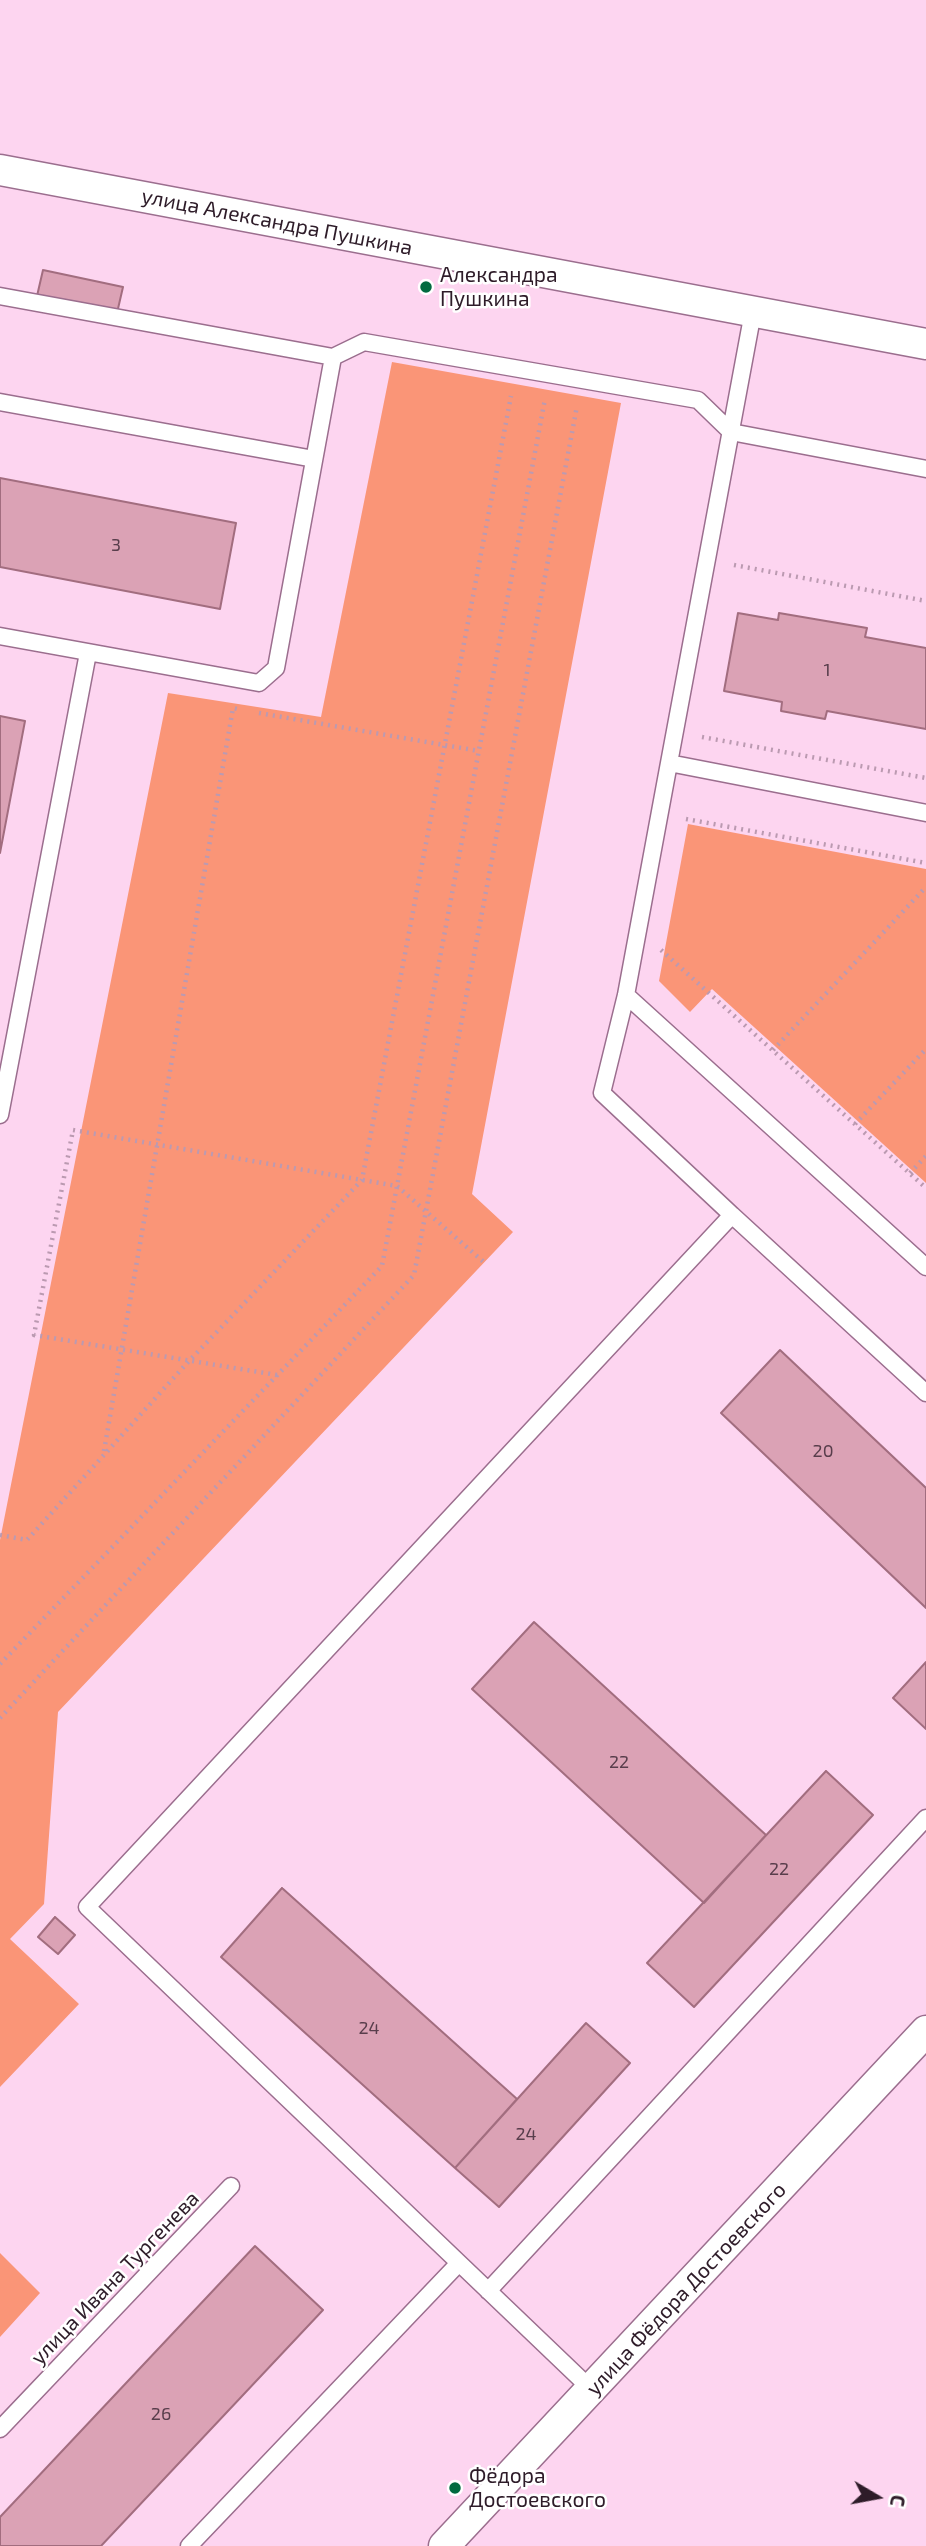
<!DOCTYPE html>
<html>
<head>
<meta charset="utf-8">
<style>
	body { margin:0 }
	#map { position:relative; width:926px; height:2546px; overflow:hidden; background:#fdd5f0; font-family:"Exo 2",sans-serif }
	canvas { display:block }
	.north { position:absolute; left:842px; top:2462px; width:70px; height:70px; -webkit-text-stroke:5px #fff; paint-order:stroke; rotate:100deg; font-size:19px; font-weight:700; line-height:28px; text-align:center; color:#2e1c29 }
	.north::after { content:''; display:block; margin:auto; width:24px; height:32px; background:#2e1c29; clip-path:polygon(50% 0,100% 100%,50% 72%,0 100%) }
</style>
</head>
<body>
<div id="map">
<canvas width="926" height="2546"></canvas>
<div class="north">С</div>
</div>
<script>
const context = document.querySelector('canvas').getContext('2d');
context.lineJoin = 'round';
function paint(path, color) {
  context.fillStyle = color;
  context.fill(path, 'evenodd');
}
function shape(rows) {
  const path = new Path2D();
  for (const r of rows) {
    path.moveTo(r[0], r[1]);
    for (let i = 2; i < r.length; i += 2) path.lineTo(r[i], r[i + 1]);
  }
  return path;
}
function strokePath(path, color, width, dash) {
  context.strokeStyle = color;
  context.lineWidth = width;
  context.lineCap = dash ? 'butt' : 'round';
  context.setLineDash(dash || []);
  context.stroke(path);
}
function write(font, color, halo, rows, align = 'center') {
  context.font = font + ' "Exo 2",sans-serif';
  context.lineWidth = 5;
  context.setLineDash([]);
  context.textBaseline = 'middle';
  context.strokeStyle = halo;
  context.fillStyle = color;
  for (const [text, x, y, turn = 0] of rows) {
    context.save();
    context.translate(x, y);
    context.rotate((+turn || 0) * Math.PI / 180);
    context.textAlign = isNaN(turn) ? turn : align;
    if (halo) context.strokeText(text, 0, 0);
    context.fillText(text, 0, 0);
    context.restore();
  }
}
paint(shape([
	[392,362,621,403,472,1194,513,1232,58,1712,44,1904,10,1939,79,2004,0,2087,0,1540,168,693,321,717],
	[688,824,926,869,926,1183,712,989,690,1012,659,981],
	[0,2253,40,2293,0,2337]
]), '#fa9577');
const building = shape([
	[43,270,123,287,117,313,37,296,43,270],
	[0,478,236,523,220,609,0,567,0,478],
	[738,613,778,620,779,613,867,628,865,637,926,648,926,729,827,711,825,719,781,711,782,702,724,691,738,613],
	[0,716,25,721,0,853,0,716],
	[780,1350,926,1488,926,1608,721,1413,780,1350],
	[534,1622,766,1835,704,1903,472,1689,534,1622],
	[926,1662,926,1729,893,1698,926,1662],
	[826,1771,873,1815,694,2007,647,1963,826,1771],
	[282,1888,517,2099,455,2168,221,1957,282,1888],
	[55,1917,75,1935,58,1954,38,1937,55,1917],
	[586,2023,630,2063,499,2207,455,2168,586,2023],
	[255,2246,323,2310,101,2546,0,2546,0,2517,255,2246]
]);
paint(building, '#dba2b5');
strokePath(building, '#a26d7f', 2);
const service = shape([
	[0,296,333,357,364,342,698,400,731,432,926,469],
	[0,402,314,459],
	[0,636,259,683,276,668,333,357],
	[669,763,753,312],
	[626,995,926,1267],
	[0,1115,88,653],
	[732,1215,926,1393],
	[488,2291,926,1818],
	[592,2390,87,1907,732,1215,602,1093,626,995,669,763,926,813],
	[0,2429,231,2186],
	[189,2546,459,2263]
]);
const minor = shape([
	[0,170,926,344],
	[444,2546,926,2031]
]);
strokePath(service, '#9b6e8e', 19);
strokePath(minor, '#9b6e8e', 33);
strokePath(shape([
	[734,565,926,601],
	[259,713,479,751],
	[702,737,926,778],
	[686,819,926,863],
	[661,950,926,1188],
	[773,1050,926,887],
	[855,1124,926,1049],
	[910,1173,926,1156],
	[277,1375,34,1335,73,1130,397,1186,486,1264],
	[104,1451,233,708,237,709],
	[0,1535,27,1540,189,1361,362,1180,511,396],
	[0,1664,382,1266,545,399],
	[0,1718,414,1275,577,406]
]), '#bb9ab1', 4.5, [2, 5]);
strokePath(service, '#fff', 16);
strokePath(minor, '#fff', 30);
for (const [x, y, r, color] of [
	[426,287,7,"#026a40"],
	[455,2488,7,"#026a40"]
]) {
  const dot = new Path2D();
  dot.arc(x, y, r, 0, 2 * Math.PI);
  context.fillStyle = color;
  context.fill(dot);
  strokePath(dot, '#fff', 2.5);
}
write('18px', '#593e4c', null, [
	["3",116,545],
	["1",827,670],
	["20",823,1451],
	["22",619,1762],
	["22",779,1869],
	["24",369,2028],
	["24",526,2134],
	["26",161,2414]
]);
write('21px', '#2e1c29', '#fff', [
	["улица Александра Пушкина",277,222,11],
	["улица Ивана Тургенева",115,2278,-46],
	["улица Фёдора Достоевского",686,2289,-47]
]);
write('21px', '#2e1c29', '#fff', [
	["Александра",440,275],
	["Пушкина",440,299],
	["Фёдора",469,2476],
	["Достоевского",469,2500]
], 'left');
</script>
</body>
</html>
